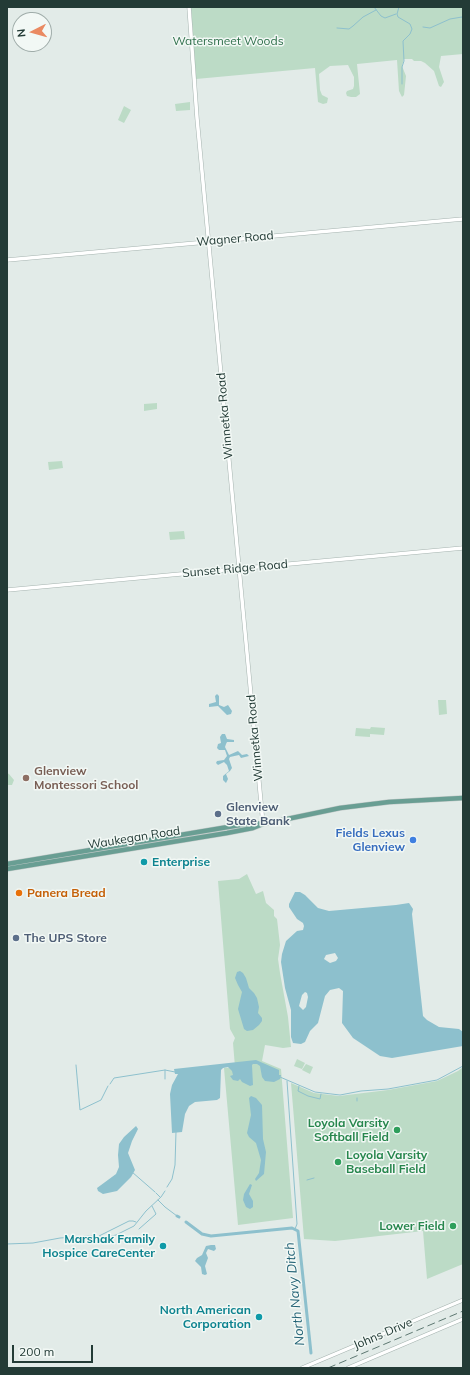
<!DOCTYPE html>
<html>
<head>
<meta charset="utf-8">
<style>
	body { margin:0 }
	#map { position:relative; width:470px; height:1375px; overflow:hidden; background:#e2ebe8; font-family:Mulish,sans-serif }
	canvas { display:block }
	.frame { position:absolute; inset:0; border:8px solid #233b36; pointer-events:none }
	.north { position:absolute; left:12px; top:12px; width:40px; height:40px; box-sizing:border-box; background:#f2f8f5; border:1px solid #9faca9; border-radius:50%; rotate:264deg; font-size:11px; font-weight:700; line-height:16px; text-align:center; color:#233b36 }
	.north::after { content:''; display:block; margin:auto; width:14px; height:18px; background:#ea8a62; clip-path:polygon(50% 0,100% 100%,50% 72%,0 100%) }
	.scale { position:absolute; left:12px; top:1345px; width:81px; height:18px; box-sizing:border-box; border:2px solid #233b36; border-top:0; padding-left:5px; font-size:12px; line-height:14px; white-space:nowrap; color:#233b36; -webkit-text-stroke:3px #f2f8f5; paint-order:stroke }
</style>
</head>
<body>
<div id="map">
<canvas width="470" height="1375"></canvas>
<div class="frame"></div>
<div class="north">N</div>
<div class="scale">200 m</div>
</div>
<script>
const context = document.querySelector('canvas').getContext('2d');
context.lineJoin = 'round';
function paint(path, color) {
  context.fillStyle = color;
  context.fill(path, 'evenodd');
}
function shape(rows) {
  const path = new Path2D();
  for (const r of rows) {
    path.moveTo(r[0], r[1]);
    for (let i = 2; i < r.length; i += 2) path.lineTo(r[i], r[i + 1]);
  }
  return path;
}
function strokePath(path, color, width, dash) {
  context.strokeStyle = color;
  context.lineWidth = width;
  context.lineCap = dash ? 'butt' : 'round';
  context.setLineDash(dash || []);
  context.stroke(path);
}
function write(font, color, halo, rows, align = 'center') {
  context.font = font + ' Mulish,sans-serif';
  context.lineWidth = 3;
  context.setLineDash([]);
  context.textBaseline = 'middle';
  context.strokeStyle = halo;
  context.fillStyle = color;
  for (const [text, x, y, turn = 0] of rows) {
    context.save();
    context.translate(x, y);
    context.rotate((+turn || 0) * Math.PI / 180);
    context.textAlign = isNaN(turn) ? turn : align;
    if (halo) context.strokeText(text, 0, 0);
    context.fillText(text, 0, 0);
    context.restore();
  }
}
paint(shape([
	[191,7,463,7,463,54,441,56,439,67,444,82,441,87,439,86,434,71,425,63,421,61,414,61,412,59,404,59,402,66,406,76,404,95,402,97,399,91,397,60,357,64,360,94,356,97,351,97,347,96,346,93,347,91,353,89,354,86,354,77,348,65,330,66,319,74,320,90,322,95,328,98,327,103,323,104,318,102,315,68,196,79],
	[190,102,190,110,176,111,175,104],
	[124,106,131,110,124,123,118,120],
	[157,403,157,409,144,411,144,404],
	[62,461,63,468,49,470,48,462],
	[184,531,185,539,170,540,169,532],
	[438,700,446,700,447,714,439,715],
	[371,727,385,728,384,735,370,734,370,737,355,736,356,728,370,729],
	[7,773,9,774,14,780,12,785,7,785],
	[247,874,256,894,263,891,266,903,274,910,274,916,277,919,280,945,278,959,280,973,288,1017,291,1047,283,1048,265,1045,262,1061,281,1069,293,1218,238,1225,224,1068,235,1067,233,1043,235,1038,230,1029,218,881,239,879],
	[297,1059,305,1063,302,1069,294,1066],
	[306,1064,313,1067,310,1074,302,1070],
	[463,1067,463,1264,427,1279,423,1231,335,1241,304,1239,291,1083,314,1093,339,1096,388,1090,437,1081,458,1071]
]), '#bcdbc6');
paint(shape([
	[217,694,219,696,219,705,224,707,228,705,232,711,231,714,227,715,218,706,209,707,209,704,216,702,215,696],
	[222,734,225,734,227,739,234,740,234,742,227,742,226,744,225,747,229,755,238,751,242,755,247,754,249,756,241,758,239,755,230,757,229,759,232,768,230,771,226,774,228,779,226,783,223,780,223,776,229,771,227,765,224,762,218,765,216,763,217,761,224,760,227,756,225,750,219,750,217,748,218,744,221,743,220,737],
	[295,892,300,892,305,895,318,908,329,911,396,905,409,903,413,909,412,914,423,1016,427,1020,439,1027,459,1029,463,1032,463,1046,392,1058,380,1056,353,1038,342,1023,343,991,339,988,330,990,325,996,318,1023,310,1031,305,1042,301,1044,293,1043,291,1037,291,1010,285,988,281,962,282,954,286,941,297,931,303,930,304,926,303,923,297,919,289,907,289,904],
	[335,953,338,958,336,961,330,963,324,959,326,955],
	[305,992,307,993,308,997,306,1007,303,1010,299,1006,302,995],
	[240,971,243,973,246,978,249,988,254,993,257,998,259,1007,258,1013,262,1018,262,1021,259,1025,253,1030,247,1031,244,1029,238,1009,242,992,238,985,235,978,237,972],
	[256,1060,279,1070,279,1075,281,1075,280,1079,274,1082,265,1081,262,1077,260,1066,257,1064,253,1064,252,1065,253,1085,250,1086,242,1082,240,1079,238,1081,233,1080,230,1076,233,1075,232,1071,228,1067,223,1068,221,1070,220,1098,217,1100,195,1102,189,1106,185,1114,182,1132,172,1133,170,1094,172,1085,178,1074,175,1074,174,1069],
	[251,1096,256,1098,262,1105,263,1139,266,1152,264,1174,256,1181,255,1179,259,1173,261,1160,256,1143,249,1137,247,1133,251,1115,249,1098],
	[136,1126,138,1129,132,1141,128,1153,135,1170,131,1177,117,1191,103,1194,98,1191,97,1188,116,1174,119,1167,118,1155,119,1144,124,1137],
	[250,1184,252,1185,249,1194,253,1201,253,1207,250,1209,246,1207,243,1200,244,1194],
	[211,1245,215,1245,216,1249,214,1251,208,1249,206,1253,208,1258,205,1266,207,1274,205,1275,202,1274,201,1267,195,1261,197,1258,202,1255,206,1246]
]), '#8dc0cd');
strokePath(shape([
	[374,7,381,16,385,18,396,14],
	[399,7,397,14,398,17,410,24,412,29,410,34,403,41,404,61,402,67,402,84],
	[463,16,462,17,463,20],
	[423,27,430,28,450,19,462,17],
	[337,28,349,29,353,26,363,17,376,10],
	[76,1065,80,1110,101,1100,108,1086],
	[280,1077,315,1092,340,1095,361,1091,388,1089,437,1080,463,1066],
	[165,1079,165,1070],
	[287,1081,297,1224,295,1229],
	[110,1084,114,1078,165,1070,175,1072],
	[299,1086,298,1091,308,1096,320,1099,321,1094],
	[357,1098,357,1101],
	[132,1172,155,1192],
	[307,1180,314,1178],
	[167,1187,172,1179,175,1165,176,1132],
	[156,1193,160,1197],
	[158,1200,165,1207,177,1216],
	[139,1229,156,1214,152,1206],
	[99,1236,129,1221,133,1221,136,1222],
	[7,1244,33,1243,60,1238,88,1236,107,1237,116,1235,134,1226,146,1211,161,1197,165,1191]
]), '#8dc0cd', 1);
strokePath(shape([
	[177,1216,179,1217],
	[186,1222,202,1234,211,1236,292,1228,298,1231,311,1353]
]), '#8dc0cd', 3);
const tertiary = shape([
	[189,7,197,118,263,824],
	[7,260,463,219],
	[7,590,463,548],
	[302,1368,463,1300],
	[348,1368,463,1319]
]);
const primary = shape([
	[7,864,252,823,262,824],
	[7,869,227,833,253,828,263,824,340,808,389,802,463,798]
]);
strokePath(tertiary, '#a5b3af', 4.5);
strokePath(primary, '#c1c8c7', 5.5);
strokePath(tertiary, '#fff', 3.5);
strokePath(primary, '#699e93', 4.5);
strokePath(shape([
	[328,1368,463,1311]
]), '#5d7771', 1, [8, 4]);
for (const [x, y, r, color] of [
	[26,778,4,"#8d6e63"],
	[218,814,4,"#5c6f8a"],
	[413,840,4,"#3f7fe0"],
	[144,862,4,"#0f9aa8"],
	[19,893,4,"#e8710a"],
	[16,938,4,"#5c6f8a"],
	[397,1130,4,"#2e9e5b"],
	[338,1162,4,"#2e9e5b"],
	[453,1226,4,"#2e9e5b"],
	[163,1246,4,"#0f9aa8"],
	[259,1317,4,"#0f9aa8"]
]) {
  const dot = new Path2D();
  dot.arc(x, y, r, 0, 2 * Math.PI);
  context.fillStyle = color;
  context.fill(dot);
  strokePath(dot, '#f2f8f5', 1.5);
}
write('12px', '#30704c', '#f2f8f5', [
	["Watersmeet Woods",228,41]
]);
write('12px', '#233b36', '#f2f8f5', [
	["Wagner Road",235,239,-5],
	["Winnetka Road",225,416,-95],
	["Sunset Ridge Road",235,569,-5],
	["Winnetka Road",255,738,-95],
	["Waukegan Road",134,838,-9],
	["Johns Drive",383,1334,-23]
]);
write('bold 12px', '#785e54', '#f2f8f5', [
	["Glenview",34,771],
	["Montessori School",34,785]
], 'left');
write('bold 12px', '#4e5e75', '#f2f8f5', [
	["Glenview",226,807],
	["State Bank",226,821],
	["The UPS Store",24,938]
], 'left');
write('bold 12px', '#366cbe', '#f2f8f5', [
	["Fields Lexus",405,833],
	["Glenview",405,847]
], 'right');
write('bold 12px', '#0d838f', '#f2f8f5', [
	["Enterprise",152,862,"left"],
	["Marshak Family",155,1239],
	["Hospice CareCenter",155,1253],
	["North American",251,1310],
	["Corporation",251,1324]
], 'right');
write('bold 12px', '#c56008', '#f2f8f5', [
	["Panera Bread",27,893]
], 'left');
write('bold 12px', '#27864d', '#f2f8f5', [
	["Loyola Varsity",389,1123],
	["Softball Field",389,1137],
	["Loyola Varsity",346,1155,"left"],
	["Baseball Field",346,1169,"left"],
	["Lower Field",445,1226]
], 'right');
write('italic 13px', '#216174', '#f2f8f5', [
	["North Navy Ditch",295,1294,-96]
]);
</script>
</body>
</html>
